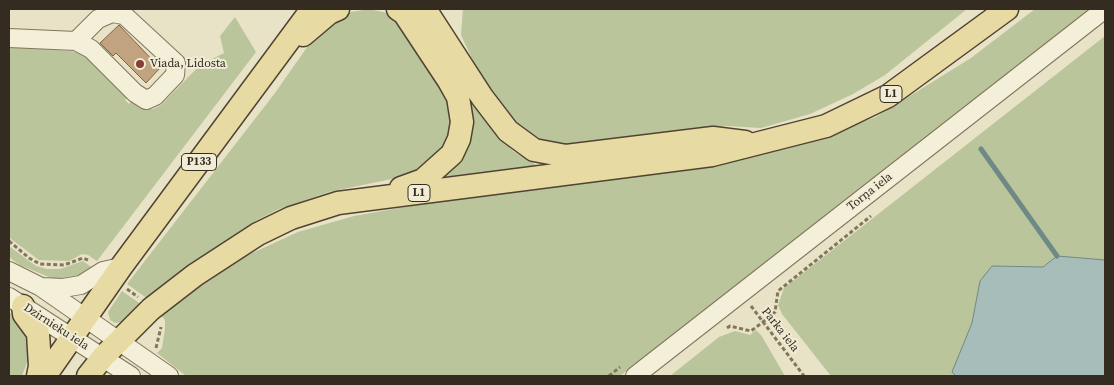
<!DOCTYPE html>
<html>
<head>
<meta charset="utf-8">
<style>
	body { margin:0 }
	#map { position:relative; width:1114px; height:385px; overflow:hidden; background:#e8e2c6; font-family:"Source Serif 4",serif }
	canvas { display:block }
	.frame { position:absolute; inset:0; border:10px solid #342c20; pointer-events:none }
</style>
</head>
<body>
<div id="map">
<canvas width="1114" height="385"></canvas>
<div class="frame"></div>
</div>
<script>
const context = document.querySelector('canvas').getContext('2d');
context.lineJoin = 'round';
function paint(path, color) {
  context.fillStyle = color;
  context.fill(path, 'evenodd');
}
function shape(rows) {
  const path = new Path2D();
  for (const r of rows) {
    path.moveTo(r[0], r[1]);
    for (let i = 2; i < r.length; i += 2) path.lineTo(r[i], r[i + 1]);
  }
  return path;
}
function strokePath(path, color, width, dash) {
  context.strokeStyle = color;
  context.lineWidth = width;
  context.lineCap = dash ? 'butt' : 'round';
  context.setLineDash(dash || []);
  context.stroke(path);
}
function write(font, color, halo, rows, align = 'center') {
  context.font = font + ' "Source Serif 4",serif';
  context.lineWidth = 4;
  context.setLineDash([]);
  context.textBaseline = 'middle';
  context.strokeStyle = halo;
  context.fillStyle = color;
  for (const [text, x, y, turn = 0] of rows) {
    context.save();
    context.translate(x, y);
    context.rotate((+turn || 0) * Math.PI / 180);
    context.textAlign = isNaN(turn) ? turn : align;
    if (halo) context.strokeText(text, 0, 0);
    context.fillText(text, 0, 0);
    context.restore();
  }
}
paint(shape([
	[369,9,387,13,406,29,451,100,453,129,442,154,411,175,329,192,279,209,257,220,148,299,127,284,275,93,319,30,339,14],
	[463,9,967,9,885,75,853,94,810,114,761,128,726,126,580,148,531,140,487,91,461,35],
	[1035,9,1090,9,620,376,186,376,157,353,162,348,165,329,165,320,160,314,235,261,298,232,354,216,422,204,669,170,786,149,876,117,971,58],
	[235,17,256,52,97,261,88,255,82,254,69,261,39,260,11,239,9,236,9,46,80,52,110,79,127,98,125,100,129,104,131,102,140,108,153,109,161,105,200,65,224,53,220,36],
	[424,22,496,133,513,151,538,166,446,178,443,175,466,142],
	[1105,36,1105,376,831,376,782,314,778,305,784,288],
	[9,246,36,266,47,269,60,269,83,261,91,267,75,277,56,280,20,265,9,257],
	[122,291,142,305,123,322,115,323,110,320,108,312],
	[9,312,27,329,32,349,22,376,9,376],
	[756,330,761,335,785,376,670,376,719,337,735,331,750,335]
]), '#bbc59b');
const water = shape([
	[1057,256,1105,260,1105,376,956,376,952,372,972,323,980,281,992,266,1043,267,1057,256]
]);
paint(water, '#a7bdb9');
strokePath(water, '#6f8a86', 1);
strokePath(shape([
	[981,149,1057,256]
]), '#6f8a86', 5);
const building = shape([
	[119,25,160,68,146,83,116,53,113,56,100,43,119,25]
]);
paint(building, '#c2a380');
strokePath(building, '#7e6347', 1);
const minor = shape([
	[9,38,76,41,91,49,135,93,146,100,155,96,175,75,176,63,124,15,112,13,98,19,76,41],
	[9,271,41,287,169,376],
	[42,287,63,288,81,285,103,271,121,267],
	[9,297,131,376],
	[635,376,1105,9]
]);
const major = shape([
	[398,9,404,13,449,81,458,97,462,122,459,139,452,154,423,180,401,188],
	[425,9,482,97,508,131,534,150,566,156,713,138,745,142],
	[303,35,329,13,338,9],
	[23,306,24,314,38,333,40,366,38,376],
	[45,376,121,267,312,9],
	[88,376,103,357,151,309,195,275,258,234,291,218,338,203,712,155,826,126,888,96,1007,9]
]);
strokePath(minor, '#82755e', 20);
strokePath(major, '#504332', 25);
strokePath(shape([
	[9,241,29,258,40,264,64,265,83,258,88,260],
	[127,289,138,297],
	[751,306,804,376],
	[727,328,730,326,751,331,763,322,775,312,778,291,871,216],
	[156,348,161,327],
	[609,376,620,367]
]), '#82755e', 3, [4, 2.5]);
strokePath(minor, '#f4efd8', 18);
strokePath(major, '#e7daa2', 22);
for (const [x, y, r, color] of [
	[140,64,5,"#893f35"]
]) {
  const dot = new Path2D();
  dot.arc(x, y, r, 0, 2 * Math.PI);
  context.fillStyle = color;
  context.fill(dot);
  strokePath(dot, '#f1ecd5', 2);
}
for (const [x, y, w] of [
	[891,94,22],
	[199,162,35],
	[419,193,22]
]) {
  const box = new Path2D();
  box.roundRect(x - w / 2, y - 8.5, w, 17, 4);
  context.fillStyle = '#f1ecd5';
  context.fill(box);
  strokePath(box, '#342c20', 1);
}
write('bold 11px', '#342c20', null, [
	["L1",891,94],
	["P133",199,162],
	["L1",419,193]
]);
write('12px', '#342c20', '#f1ecd5', [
	["Viada, Lidosta",150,64]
], 'left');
write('12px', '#342c20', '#f1ecd5', [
	["Torņa iela",870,192,-38],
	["Dzirnieku iela",56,327,33],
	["Parka iela",780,330,52]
]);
</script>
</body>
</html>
